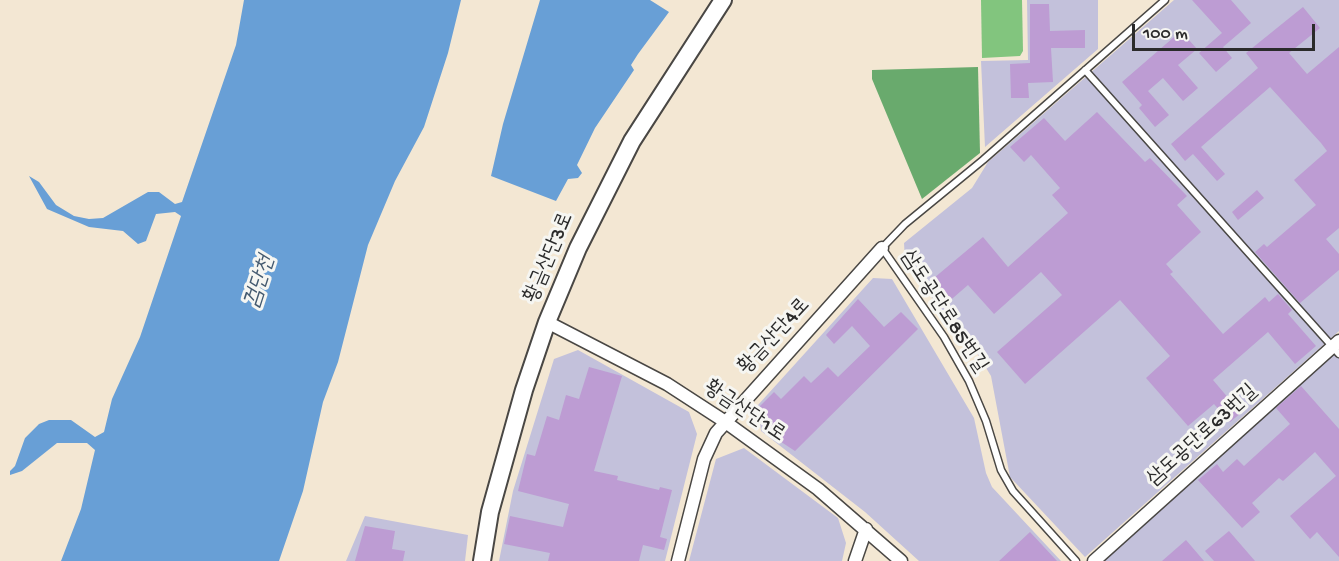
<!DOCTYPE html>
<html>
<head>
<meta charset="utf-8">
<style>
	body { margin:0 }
	#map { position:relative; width:1339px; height:561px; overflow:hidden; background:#f3e7d3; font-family:"Gochi Hand",sans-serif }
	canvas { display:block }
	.scale { position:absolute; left:1132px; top:24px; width:183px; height:27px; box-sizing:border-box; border:3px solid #2b2b2b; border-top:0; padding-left:8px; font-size:18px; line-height:21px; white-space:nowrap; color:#2b2b2b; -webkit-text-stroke:4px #f6f6f2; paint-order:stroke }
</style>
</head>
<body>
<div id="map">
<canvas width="1339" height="561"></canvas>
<div class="scale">100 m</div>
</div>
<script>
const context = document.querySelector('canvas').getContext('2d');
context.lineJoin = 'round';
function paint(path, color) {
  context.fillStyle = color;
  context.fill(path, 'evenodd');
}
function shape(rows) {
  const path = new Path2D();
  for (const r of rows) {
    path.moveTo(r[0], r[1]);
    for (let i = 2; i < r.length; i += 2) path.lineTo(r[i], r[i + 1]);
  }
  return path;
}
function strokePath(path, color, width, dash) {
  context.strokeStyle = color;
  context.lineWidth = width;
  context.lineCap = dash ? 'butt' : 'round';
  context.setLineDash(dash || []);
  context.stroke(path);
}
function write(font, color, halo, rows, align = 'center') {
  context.font = font + ' "Gochi Hand","Poor Story",sans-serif';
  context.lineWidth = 6;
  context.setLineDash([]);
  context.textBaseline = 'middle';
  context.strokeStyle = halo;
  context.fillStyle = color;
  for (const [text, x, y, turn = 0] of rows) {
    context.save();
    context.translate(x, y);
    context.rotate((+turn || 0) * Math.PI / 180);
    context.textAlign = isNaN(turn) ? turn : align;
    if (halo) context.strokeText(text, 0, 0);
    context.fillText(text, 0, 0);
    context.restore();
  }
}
paint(shape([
	[1027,0,1098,0,1098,49,985,147,981,61,1028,60],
	[1174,0,1339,0,1339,331,1085,557,1010,477,991,376,952,312,944,314,905,261,904,243,972,188,988,162],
	[873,278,892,279,974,418,986,473,992,487,1061,561,919,561,865,512,761,431,758,405],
	[578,350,689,412,697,434,665,561,499,561,513,491,554,359],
	[1339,350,1339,561,1099,561,1268,412],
	[744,448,838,518,846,543,842,561,689,561,716,459],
	[365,516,468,535,465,561,346,561]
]), '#c3c1db');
paint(shape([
	[981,0,1022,0,1023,51,1020,56,982,58]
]), '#82c57e');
paint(shape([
	[978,67,980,153,922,199,872,79,872,70]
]), '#69aa6d');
paint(shape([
	[244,0,461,0,448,53,424,127,395,181,368,245,338,362,323,402,303,491,279,561,61,561,81,509,95,450,87,443,57,443,22,471,10,475,10,471,15,466,25,438,39,424,49,420,71,420,95,437,104,432,112,399,140,337,181,216,175,212,156,214,146,241,138,244,123,231,89,227,47,209,29,176,39,182,56,205,74,216,89,219,103,218,148,192,159,192,175,204,182,202,236,45],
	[540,0,650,0,669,12,638,54,631,65,634,70,595,128,577,165,582,173,578,178,568,179,556,201,491,176,503,124]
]), '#689fd6');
paint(shape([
	[1192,0,1231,0,1251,23,1223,47,1232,58,1216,72,1199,53,1222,33],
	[1030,4,1049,4,1050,31,1085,30,1085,48,1051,48,1053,82,1028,83,1029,98,1011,98,1010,64,1030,63],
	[1303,7,1320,28,1289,53,1307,74,1339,47,1339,228,1326,239,1339,254,1339,270,1300,303,1255,252,1264,244,1267,247,1316,205,1294,180,1327,151,1321,143,1270,87,1201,147,1225,174,1217,181,1193,154,1185,161,1171,144,1258,68,1246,53],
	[1181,31,1197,49,1178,65,1198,88,1183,101,1163,78,1148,91,1169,115,1155,127,1139,108,1142,105,1122,82],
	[1097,112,1145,162,1150,158,1187,196,1177,205,1201,232,1166,264,1173,272,1170,274,1223,334,1265,297,1269,302,1278,294,1292,310,1288,314,1316,346,1295,364,1268,332,1213,380,1241,413,1230,422,1214,404,1188,426,1146,378,1170,356,1120,300,1025,384,997,352,1062,295,1041,272,994,314,968,285,946,304,928,283,983,237,1008,267,1068,213,1052,195,1060,188,1031,155,1024,162,1010,147,1044,118,1065,141],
	[1257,190,1264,198,1238,220,1232,212],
	[858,299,884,327,901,312,918,329,795,451,763,430,759,407,774,392,781,399,804,376,811,383,828,367,838,377,870,346,852,326,834,344,826,335],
	[589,367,622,376,594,471,618,476,617,480,659,490,660,487,672,490,660,537,667,539,664,550,643,545,639,561,548,561,550,553,504,544,510,516,563,527,569,504,518,491,527,454,535,456,547,416,559,420,566,395,579,399],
	[1301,386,1339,429,1339,557,1317,532,1310,539,1290,516,1336,476,1315,452,1283,481,1279,478,1252,503,1260,512,1242,528,1198,480,1217,464,1223,472,1237,459,1244,466,1290,424,1276,408],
	[365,526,395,531,392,549,405,551,403,561,355,561],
	[1229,531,1255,561,1214,561,1205,551],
	[1030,532,1057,561,999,561],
	[1186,540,1204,561,1162,561]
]), '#bd9cd3');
const service = shape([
	[1085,70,1339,354],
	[1076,561,1013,491,1001,470,986,421,969,381,944,337,882,248,905,224,983,160,1165,0]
]);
const minor = shape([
	[547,322,667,384,724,421,818,489,901,561],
	[678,561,704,459,716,433,882,248],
	[855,561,866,529],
	[1094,561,1339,341]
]);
const tertiary = shape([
	[482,561,490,512,524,390,547,322,578,248,632,141,723,0]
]);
strokePath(service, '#494744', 9);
strokePath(minor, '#494744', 15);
strokePath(tertiary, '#494744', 20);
strokePath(service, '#fff', 6);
strokePath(minor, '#fff', 12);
strokePath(tertiary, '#fff', 16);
write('21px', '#2b2b2b', '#f6f6f2', [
	["황금산단3로",550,258,-67],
	["삼도공단로85번길",943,312,57],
	["황금산단4로",775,337,-47],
	["황금산단1로",744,412,34],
	["삼도공단로63번길",1203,436,-42]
]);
write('italic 22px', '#43596f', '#f6f6f2', [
	["검단천",261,282,-72]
]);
</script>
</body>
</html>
